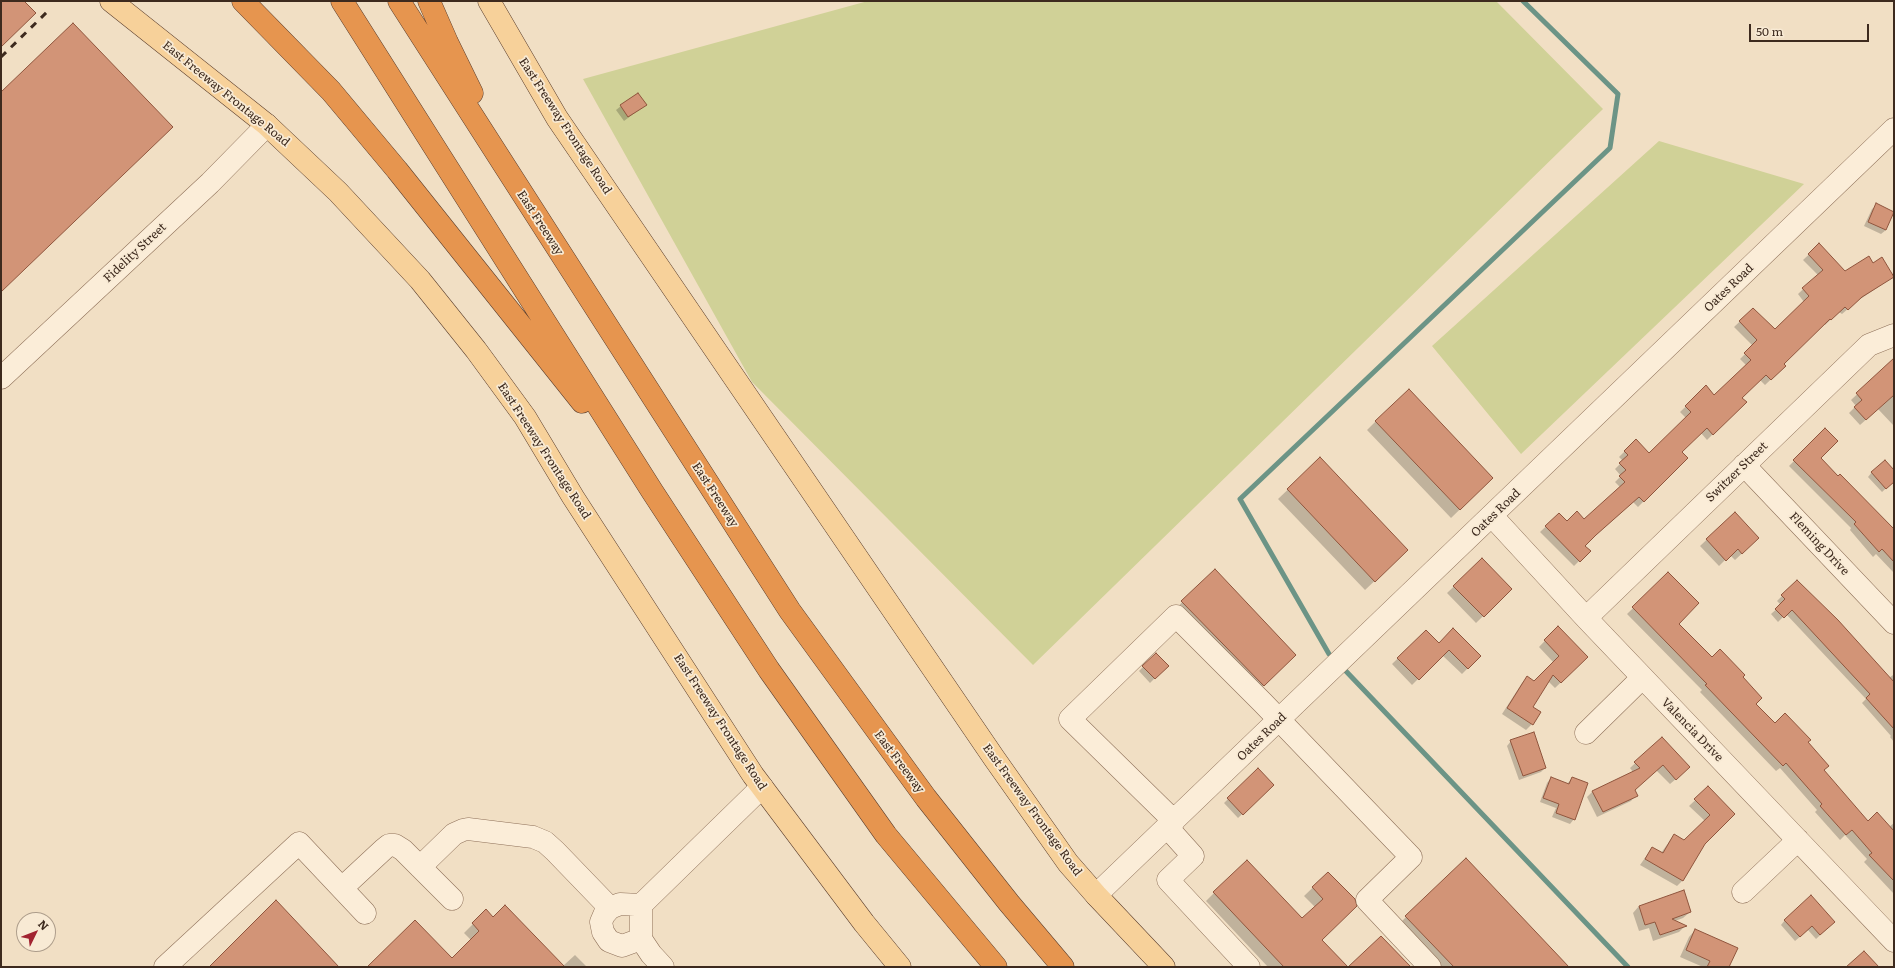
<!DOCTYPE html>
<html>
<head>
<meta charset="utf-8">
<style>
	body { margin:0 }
	#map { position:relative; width:1895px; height:968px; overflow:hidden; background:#f1dfc4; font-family:Literata,serif }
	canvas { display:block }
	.frame { position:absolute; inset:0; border:2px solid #3d2a1e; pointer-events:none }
	.north { position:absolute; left:16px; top:912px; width:40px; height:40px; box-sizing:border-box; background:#f8ead4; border:1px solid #ad9d8b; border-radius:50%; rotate:47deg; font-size:11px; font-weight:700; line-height:16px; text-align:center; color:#3d2a1e }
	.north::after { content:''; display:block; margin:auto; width:14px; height:18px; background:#a22431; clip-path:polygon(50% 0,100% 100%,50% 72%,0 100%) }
	.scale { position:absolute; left:1749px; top:24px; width:120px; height:18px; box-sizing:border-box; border:2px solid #3d2a1e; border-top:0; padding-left:5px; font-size:12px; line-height:14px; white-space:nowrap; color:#3d2a1e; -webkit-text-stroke:3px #f8ead4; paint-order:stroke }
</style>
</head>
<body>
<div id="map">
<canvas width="1895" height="968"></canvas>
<div class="frame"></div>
<div class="north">N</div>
<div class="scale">50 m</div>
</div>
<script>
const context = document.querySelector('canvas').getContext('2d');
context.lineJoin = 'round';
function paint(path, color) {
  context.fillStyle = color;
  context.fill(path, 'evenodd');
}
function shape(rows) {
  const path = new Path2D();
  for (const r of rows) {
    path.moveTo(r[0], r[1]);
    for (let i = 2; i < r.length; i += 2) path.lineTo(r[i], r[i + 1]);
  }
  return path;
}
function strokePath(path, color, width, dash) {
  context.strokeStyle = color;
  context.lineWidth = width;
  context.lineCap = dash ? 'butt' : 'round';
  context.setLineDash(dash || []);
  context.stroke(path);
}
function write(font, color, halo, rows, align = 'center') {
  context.font = font + ' Literata,serif';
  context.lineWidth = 3.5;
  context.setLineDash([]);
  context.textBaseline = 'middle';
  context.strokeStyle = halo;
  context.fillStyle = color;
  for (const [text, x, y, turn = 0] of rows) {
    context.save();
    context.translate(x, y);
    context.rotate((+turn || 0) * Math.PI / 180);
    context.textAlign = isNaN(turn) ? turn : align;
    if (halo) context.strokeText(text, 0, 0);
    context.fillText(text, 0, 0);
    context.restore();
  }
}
paint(shape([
	[868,1,1496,1,1603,109,1033,665,752,382,583,79],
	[1659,141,1804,184,1521,454,1432,346]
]), '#d0d197');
paint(shape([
	[645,105,624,121,616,110,621,106],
	[1877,205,1886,230,1881,234,1864,226,1872,209],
	[1819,245,1845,272,1873,264,1893,277,1856,302,1842,314,1839,312,1825,325,1824,323,1782,364,1785,366,1765,385,1760,380,1741,398,1745,402,1707,440,1701,433,1681,452,1687,458,1638,507,1633,502,1584,546,1589,551,1574,566,1540,532,1559,514,1567,522,1584,520,1621,488,1615,482,1621,476,1615,469,1623,461,1619,457,1636,440,1649,454,1686,418,1680,412,1706,387,1714,396,1746,365,1740,359,1753,346,1734,327,1753,309,1775,331,1804,302,1798,294,1818,275,1803,260],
	[1889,364,1894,370,1894,426,1878,409,1860,425,1849,413,1856,406,1851,400],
	[1376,421,1483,487,1451,518,1367,430],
	[1825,430,1819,458,1894,530,1894,573,1876,554,1873,557,1850,530,1851,528,1789,466],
	[1320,459,1398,559,1365,590,1278,499],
	[1872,472,1894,472,1894,481,1882,492,1868,477],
	[1735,513,1751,545,1735,560,1730,555,1719,566,1700,546],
	[1482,560,1511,589,1476,623,1447,593],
	[1215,571,1286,664,1254,694,1173,611],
	[1668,574,1678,624,1712,658,1741,677,1755,704,1775,724,1807,742,1823,770,1867,822,1889,827,1894,823,1894,894,1864,862,1867,859,1845,835,1840,840,1815,812,1817,810,1780,768,1776,771,1700,692,1702,690,1627,614],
	[1797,581,1889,678,1893,675,1894,677,1894,742,1890,737,1891,736,1862,703,1866,699,1786,614,1778,622,1771,614,1781,605,1777,601],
	[1558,627,1587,657,1555,688,1548,681,1531,707,1532,724,1526,730,1502,714,1522,683,1527,678,1534,682,1554,663,1539,647],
	[1426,631,1438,644,1480,656,1462,674,1442,655,1412,685,1392,664],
	[1156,654,1167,666,1150,683,1139,671],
	[1662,738,1683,773,1670,784,1656,770,1634,790,1636,795,1631,801,1597,817,1587,797,1593,791,1633,772,1630,768],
	[1511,741,1545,768,1541,772,1519,780,1507,746],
	[1258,770,1273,785,1238,818,1224,803],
	[1551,778,1567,784,1572,778,1574,819,1570,824,1552,817,1556,808,1540,802,1547,783],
	[1708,788,1733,814,1704,843,1682,881,1677,886,1640,865,1652,848,1661,853,1674,835,1684,841,1705,821,1689,806],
	[1328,873,1321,940,1347,967,1268,967,1206,901,1214,893,1302,920,1315,907,1304,896],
	[1639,906,1690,912,1683,918,1675,921,1685,926,1679,932,1653,941,1649,928,1639,931,1633,913],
	[486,911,493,918,563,966,575,955,587,967,368,967,452,959,471,940,464,933],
	[1406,917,1558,967,1437,967,1397,926],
	[1785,920,1830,926,1816,939,1808,930,1795,941,1781,925],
	[1695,930,1728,967,1703,967,1680,957,1689,937]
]), '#0003');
strokePath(shape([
	[1335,660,1329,654,1240,499,1610,148,1618,94,1523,1],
	[1342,667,1628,967]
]), '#6c9486', 5);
const building = shape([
	[1,1,24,1,36,13,1,47,1,1],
	[73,23,173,127,1,292,1,92,73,23],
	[638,93,647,105,628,117,620,105,638,93],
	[1876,203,1894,212,1886,230,1868,222,1876,203],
	[1819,243,1845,271,1869,256,1873,263,1882,257,1894,277,1862,297,1848,310,1845,307,1831,320,1830,319,1784,364,1786,366,1771,380,1766,375,1742,398,1747,402,1713,435,1707,428,1682,452,1688,458,1644,502,1639,497,1596,535,1585,546,1591,551,1580,562,1545,526,1559,513,1567,521,1577,511,1584,519,1625,482,1619,476,1626,470,1619,463,1628,455,1624,451,1636,439,1649,453,1691,412,1685,406,1706,385,1714,395,1751,360,1744,353,1757,340,1739,321,1753,308,1775,329,1809,296,1802,288,1823,270,1808,254,1819,243],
	[1894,358,1894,395,1866,420,1854,407,1862,400,1856,393,1894,358],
	[1409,389,1493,478,1460,510,1375,421,1409,389],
	[1825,428,1838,441,1821,458,1838,476,1840,474,1894,529,1894,562,1882,549,1879,552,1854,524,1856,522,1793,460,1825,428],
	[1320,457,1408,550,1375,582,1287,489,1320,457],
	[1885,460,1894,470,1894,482,1886,489,1871,472,1885,460],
	[1735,512,1759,538,1742,554,1738,549,1726,561,1706,539,1735,512],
	[1482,558,1512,589,1484,617,1453,586,1482,558],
	[1215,569,1296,655,1264,686,1181,601,1215,569],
	[1668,572,1699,603,1679,624,1712,657,1720,649,1745,675,1743,677,1762,698,1756,704,1775,723,1785,713,1811,740,1808,742,1829,766,1824,770,1868,821,1877,812,1894,831,1894,881,1869,855,1872,853,1852,830,1846,835,1820,806,1822,804,1786,763,1783,766,1705,685,1707,684,1632,607,1668,572],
	[1797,580,1838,620,1894,682,1894,729,1866,698,1870,694,1792,610,1784,618,1775,609,1785,599,1781,595,1797,580],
	[1558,626,1588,657,1561,683,1553,675,1533,707,1541,712,1533,725,1507,708,1527,676,1534,681,1559,656,1544,640,1558,626],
	[1453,628,1481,656,1468,669,1449,650,1419,680,1397,658,1426,630,1439,643,1453,628],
	[1156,653,1169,666,1155,679,1142,666,1156,653],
	[1534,732,1546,768,1523,776,1510,740,1534,732],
	[1662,737,1690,767,1676,780,1663,765,1635,790,1638,796,1603,812,1592,791,1640,768,1634,762,1662,737],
	[1258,768,1274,785,1243,815,1227,798,1258,768],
	[1551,777,1569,784,1572,777,1588,783,1575,820,1556,813,1559,804,1543,798,1551,777],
	[1708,786,1735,814,1705,844,1683,881,1645,859,1652,847,1663,853,1674,834,1684,840,1710,815,1694,799,1708,786],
	[1466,858,1569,967,1454,967,1405,916,1466,858],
	[1247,860,1302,918,1323,899,1312,887,1328,872,1355,899,1357,906,1322,940,1348,967,1381,936,1411,967,1284,967,1213,892,1247,860],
	[1684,890,1691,912,1672,919,1687,926,1660,935,1655,922,1645,925,1639,906,1684,890],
	[1811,895,1835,922,1820,935,1812,926,1800,937,1784,920,1811,895],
	[276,900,339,967,209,967,276,900],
	[505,905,565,967,367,967,415,920,452,958,479,931,472,923,486,909,493,917,505,905],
	[1695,929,1738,948,1729,967,1707,967,1710,961,1686,950,1695,929],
	[1864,951,1879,967,1846,967,1864,951]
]);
paint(building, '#d29477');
strokePath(building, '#8f553d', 1);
const minor = shape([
	[1,378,210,183,267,125],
	[1744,465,1894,623],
	[1492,516,1586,618,1894,941],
	[1586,618,1869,345,1894,335],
	[1586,733,1642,678],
	[1174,821,1070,719,1176,616,1263,703,1411,857,1367,900,1430,967],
	[1167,827,1193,856,1168,880,1249,967],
	[420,867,454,834,463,830,468,829,533,837,545,842,555,851,610,908],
	[342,888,384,849,389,845,395,845,403,850,452,899],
	[1743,892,1798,840],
	[1096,895,1894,129],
	[641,939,622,946,609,941,603,932,601,922,604,915,610,908,620,904,641,905],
	[165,967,299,843,365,913],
	[663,967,651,954,641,939,641,905,762,787]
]);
const major = shape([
	[111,1,267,125,338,192,420,280,476,350,525,417,573,497,753,775,864,923,900,967],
	[489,1,557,118,994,758,1068,863,1096,895,1164,967]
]);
const highway = shape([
	[243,1,331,91,397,170,582,402],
	[342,1,652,491,769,670,886,835,996,967],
	[399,1,790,611,926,798,1009,903,1063,967],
	[429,1,447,42,472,93]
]);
strokePath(minor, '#8e7059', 23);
strokePath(major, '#5b3e2d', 23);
strokePath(highway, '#5b3e2d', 23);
strokePath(minor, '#fbedd8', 22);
strokePath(major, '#f7d19a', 22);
strokePath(highway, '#e6954f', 22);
strokePath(shape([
	[1,57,47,12]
]), '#3d2a1e', 3, [7, 7]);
write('12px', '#3d2a1e', '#f8ead4', [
	["East Freeway Frontage Road",226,94,39],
	["East Freeway Frontage Road",565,126,57],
	["East Freeway",540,223,57],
	["Fidelity Street",135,253,-43],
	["Oates Road",1729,288,-44],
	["East Freeway Frontage Road",544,451,57],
	["Switzer Street",1737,472,-44],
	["East Freeway",715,495,57],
	["Oates Road",1496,513,-44],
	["Fleming Drive",1819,544,47],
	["East Freeway Frontage Road",720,722,57],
	["Valencia Drive",1692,730,46],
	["Oates Road",1262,737,-44],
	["East Freeway",899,762,53],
	["East Freeway Frontage Road",1032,810,54]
]);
</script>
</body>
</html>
